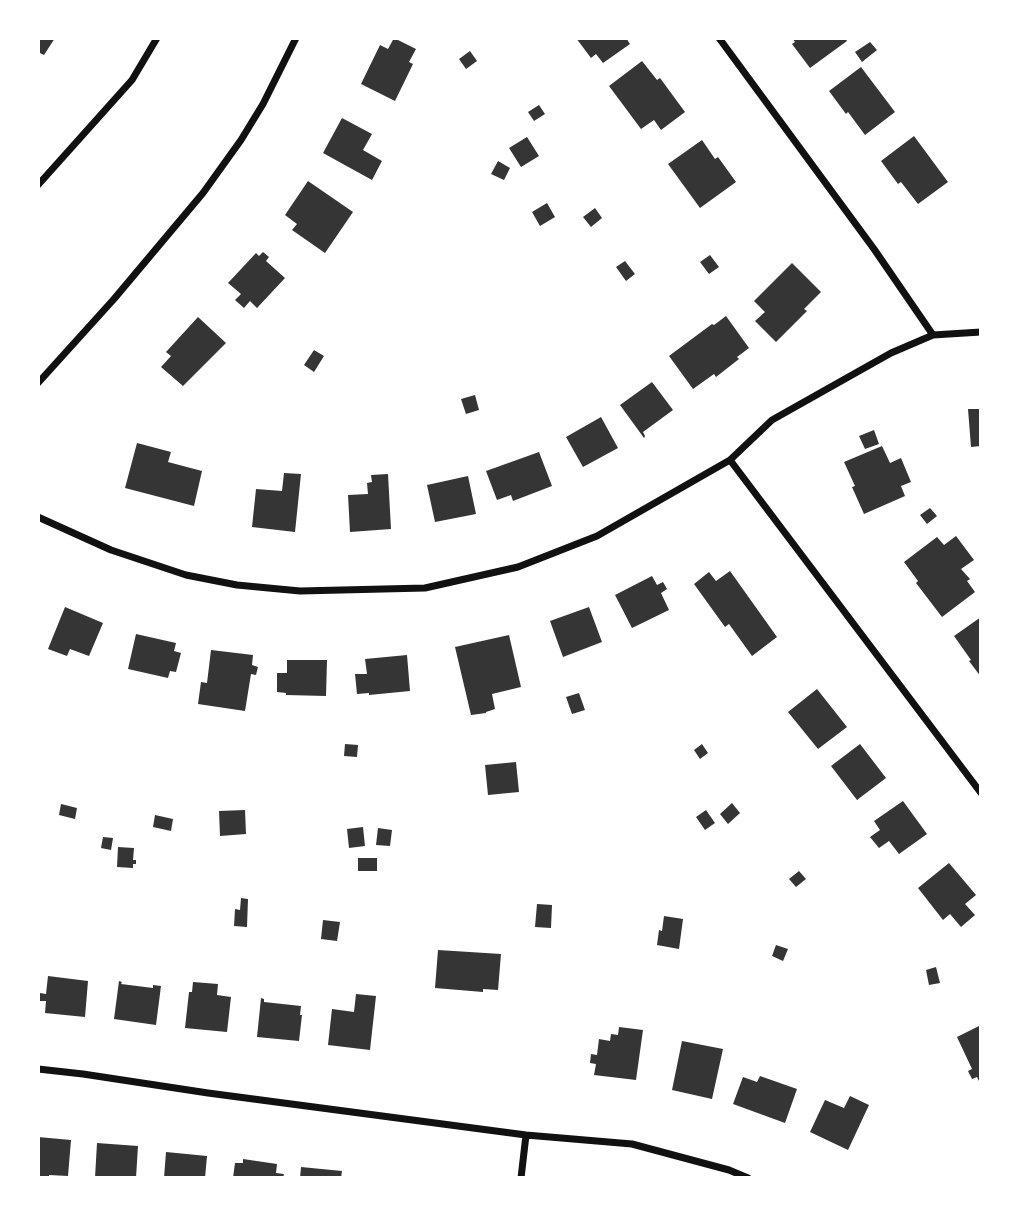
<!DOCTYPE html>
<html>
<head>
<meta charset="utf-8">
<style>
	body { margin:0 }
	#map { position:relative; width:1019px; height:1216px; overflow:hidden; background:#fff; font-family:Overpass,sans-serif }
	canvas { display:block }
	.frame { position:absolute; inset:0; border:40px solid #fff; pointer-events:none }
</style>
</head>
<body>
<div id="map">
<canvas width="1019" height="1216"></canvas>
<div class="frame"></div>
</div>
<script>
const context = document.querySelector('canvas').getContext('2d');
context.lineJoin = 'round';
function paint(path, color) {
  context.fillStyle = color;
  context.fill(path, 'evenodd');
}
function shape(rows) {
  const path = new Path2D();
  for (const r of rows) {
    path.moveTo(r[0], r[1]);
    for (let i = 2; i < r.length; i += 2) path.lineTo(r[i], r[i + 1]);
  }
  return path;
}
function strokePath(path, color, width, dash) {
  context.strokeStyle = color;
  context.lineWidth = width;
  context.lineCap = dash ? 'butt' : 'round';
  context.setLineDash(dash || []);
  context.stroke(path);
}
paint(shape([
	[38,38,55,38,44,55,38,52],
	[394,38,416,49,409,62,413,64,395,101,361,84,380,45,388,49],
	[576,38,626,38,630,44,603,63,596,54,591,58],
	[792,38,845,38,847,41,810,68,792,44,795,42],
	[870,42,877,50,862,62,855,52],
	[470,51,477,61,466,69,459,59],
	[642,61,657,80,660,78,685,112,661,130,654,120,641,129,609,86],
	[861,67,895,112,865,135,848,112,846,114,829,91],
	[539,105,545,114,534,121,528,112],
	[342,118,372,134,363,150,382,161,372,180,323,153],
	[914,136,948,182,918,204,901,182,898,184,881,161],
	[527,137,539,156,521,167,509,148],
	[702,140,715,159,718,157,736,182,700,208,668,164],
	[498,161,510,168,504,180,491,174],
	[308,181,353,212,325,253,292,230,297,224,285,215],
	[547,203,555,217,540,226,532,212],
	[595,208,602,218,591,227,583,217],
	[263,252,269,257,266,261,285,278,257,308,250,301,244,308,235,300,241,294,228,283,256,253,259,256],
	[710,255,719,267,709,274,700,262],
	[625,261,635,274,626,281,616,267],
	[792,263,821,292,804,309,807,311,776,342,755,321,765,312,754,301],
	[726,316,749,348,737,357,739,359,716,377,714,374,693,389,669,356,712,324,714,325],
	[198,317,226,343,183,386,161,367,171,356,166,352],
	[314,350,324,356,314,372,304,365],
	[652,382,673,410,643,432,645,436,644,438,620,405],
	[475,395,479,410,466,414,461,399],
	[968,409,981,409,981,446,971,447],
	[601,417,618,448,583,467,566,437],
	[874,430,879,444,865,449,859,436],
	[137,443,171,452,168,462,202,471,194,506,125,488],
	[882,446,890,463,901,458,911,482,901,486,905,496,864,514,852,487,855,486,844,462],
	[539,452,552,486,513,501,511,495,497,500,486,471],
	[284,473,301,474,295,532,252,527,256,489,282,491],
	[388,474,391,529,350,532,348,495,368,494,367,483,372,482,371,475],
	[468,476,476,514,435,522,427,485],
	[930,508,937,516,927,524,920,515],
	[956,536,974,560,961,569,970,579,967,581,975,592,942,617,916,583,918,581,904,562,937,537,944,545],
	[730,571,777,637,752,656,729,624,725,627,694,584,709,572,716,581],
	[652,576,657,585,663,582,667,589,661,593,669,610,632,628,615,595],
	[65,607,103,623,89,656,70,649,67,656,48,649],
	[589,607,602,642,563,657,550,621],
	[981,617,981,677,969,661,971,660,954,636],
	[136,634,176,643,174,651,181,653,176,672,170,671,168,678,128,669],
	[509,635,521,687,492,694,495,709,486,712,486,713,471,715,455,647],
	[211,650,253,655,252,665,258,667,256,675,251,674,245,711,198,704,201,682,207,683],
	[407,655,410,691,369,695,369,693,357,694,355,674,367,674,365,659],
	[287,660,327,660,326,696,286,695,286,693,277,692,277,673,287,673],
	[817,689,847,727,818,749,788,712],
	[579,693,585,710,572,714,566,697],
	[345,744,358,745,357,757,344,756],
	[702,744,708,753,700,759,694,750],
	[860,744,886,778,857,800,831,766],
	[516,762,519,792,488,795,485,765],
	[903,801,927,834,899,854,889,841,879,848,870,837,880,830,874,821],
	[732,803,740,813,728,824,720,814],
	[61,804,77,808,75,819,59,815],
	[245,810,246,834,220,836,219,811],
	[706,810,715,823,705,830,696,817],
	[155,815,173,819,171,831,153,827],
	[363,827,365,846,349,848,347,829],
	[378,828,392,830,390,846,376,845],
	[103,837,113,838,111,850,101,848],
	[118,847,134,848,133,860,136,860,136,864,133,864,133,868,117,867],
	[358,858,377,858,377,871,358,871],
	[949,863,976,895,965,904,975,915,961,927,950,914,943,920,918,888],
	[799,871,806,879,796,887,789,879],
	[241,898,248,899,247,927,234,926,235,909,240,910],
	[537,904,552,905,551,928,535,927],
	[664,916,683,919,679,949,657,945,659,930,662,931],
	[323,920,340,922,337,941,321,939],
	[776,945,788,949,783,961,772,956],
	[438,950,501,954,498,990,483,989,483,992,435,988],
	[936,967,940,983,929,985,926,970],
	[48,976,88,981,85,1017,45,1013,46,1001,40,1001,40,993,46,994],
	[119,981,122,982,121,984,153,988,153,985,161,986,156,1025,114,1019],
	[193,982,218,984,217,995,231,997,227,1032,185,1028,189,992,192,992],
	[356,994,376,996,370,1050,328,1045,332,1009,354,1012],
	[261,998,264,999,264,1002,301,1006,300,1015,302,1015,299,1041,257,1037],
	[981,1025,981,1085,977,1077,972,1079,968,1071,972,1069,957,1037],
	[619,1027,643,1030,636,1080,594,1075,596,1064,590,1063,591,1054,597,1055,599,1039,610,1041,611,1034,618,1035],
	[682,1041,723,1049,712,1099,672,1090],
	[760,1076,797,1089,785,1123,733,1104,743,1077,757,1082],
	[850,1096,869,1105,848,1150,810,1132,825,1100,844,1108],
	[38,1137,71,1140,68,1176,49,1175,49,1178,38,1178],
	[97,1143,138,1146,136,1178,95,1178],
	[166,1152,207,1156,205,1178,164,1178],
	[243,1159,277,1164,276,1173,284,1174,283,1178,233,1178,235,1163,243,1163],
	[301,1167,342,1171,341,1178,300,1178]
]), '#353535');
strokePath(shape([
	[719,38,874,249,933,335],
	[38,185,132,80,157,38],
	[38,383,114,299,203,193,241,140,263,104,296,38],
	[730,460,981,793],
	[38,517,111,550,186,575,237,585,300,591,425,588,518,567,597,536,730,460,772,420,891,353,933,335,981,332],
	[38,1069,83,1074,208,1093,526,1135,632,1144,729,1170,748,1178],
	[521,1178,526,1135]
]), '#111', 7);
</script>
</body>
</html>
